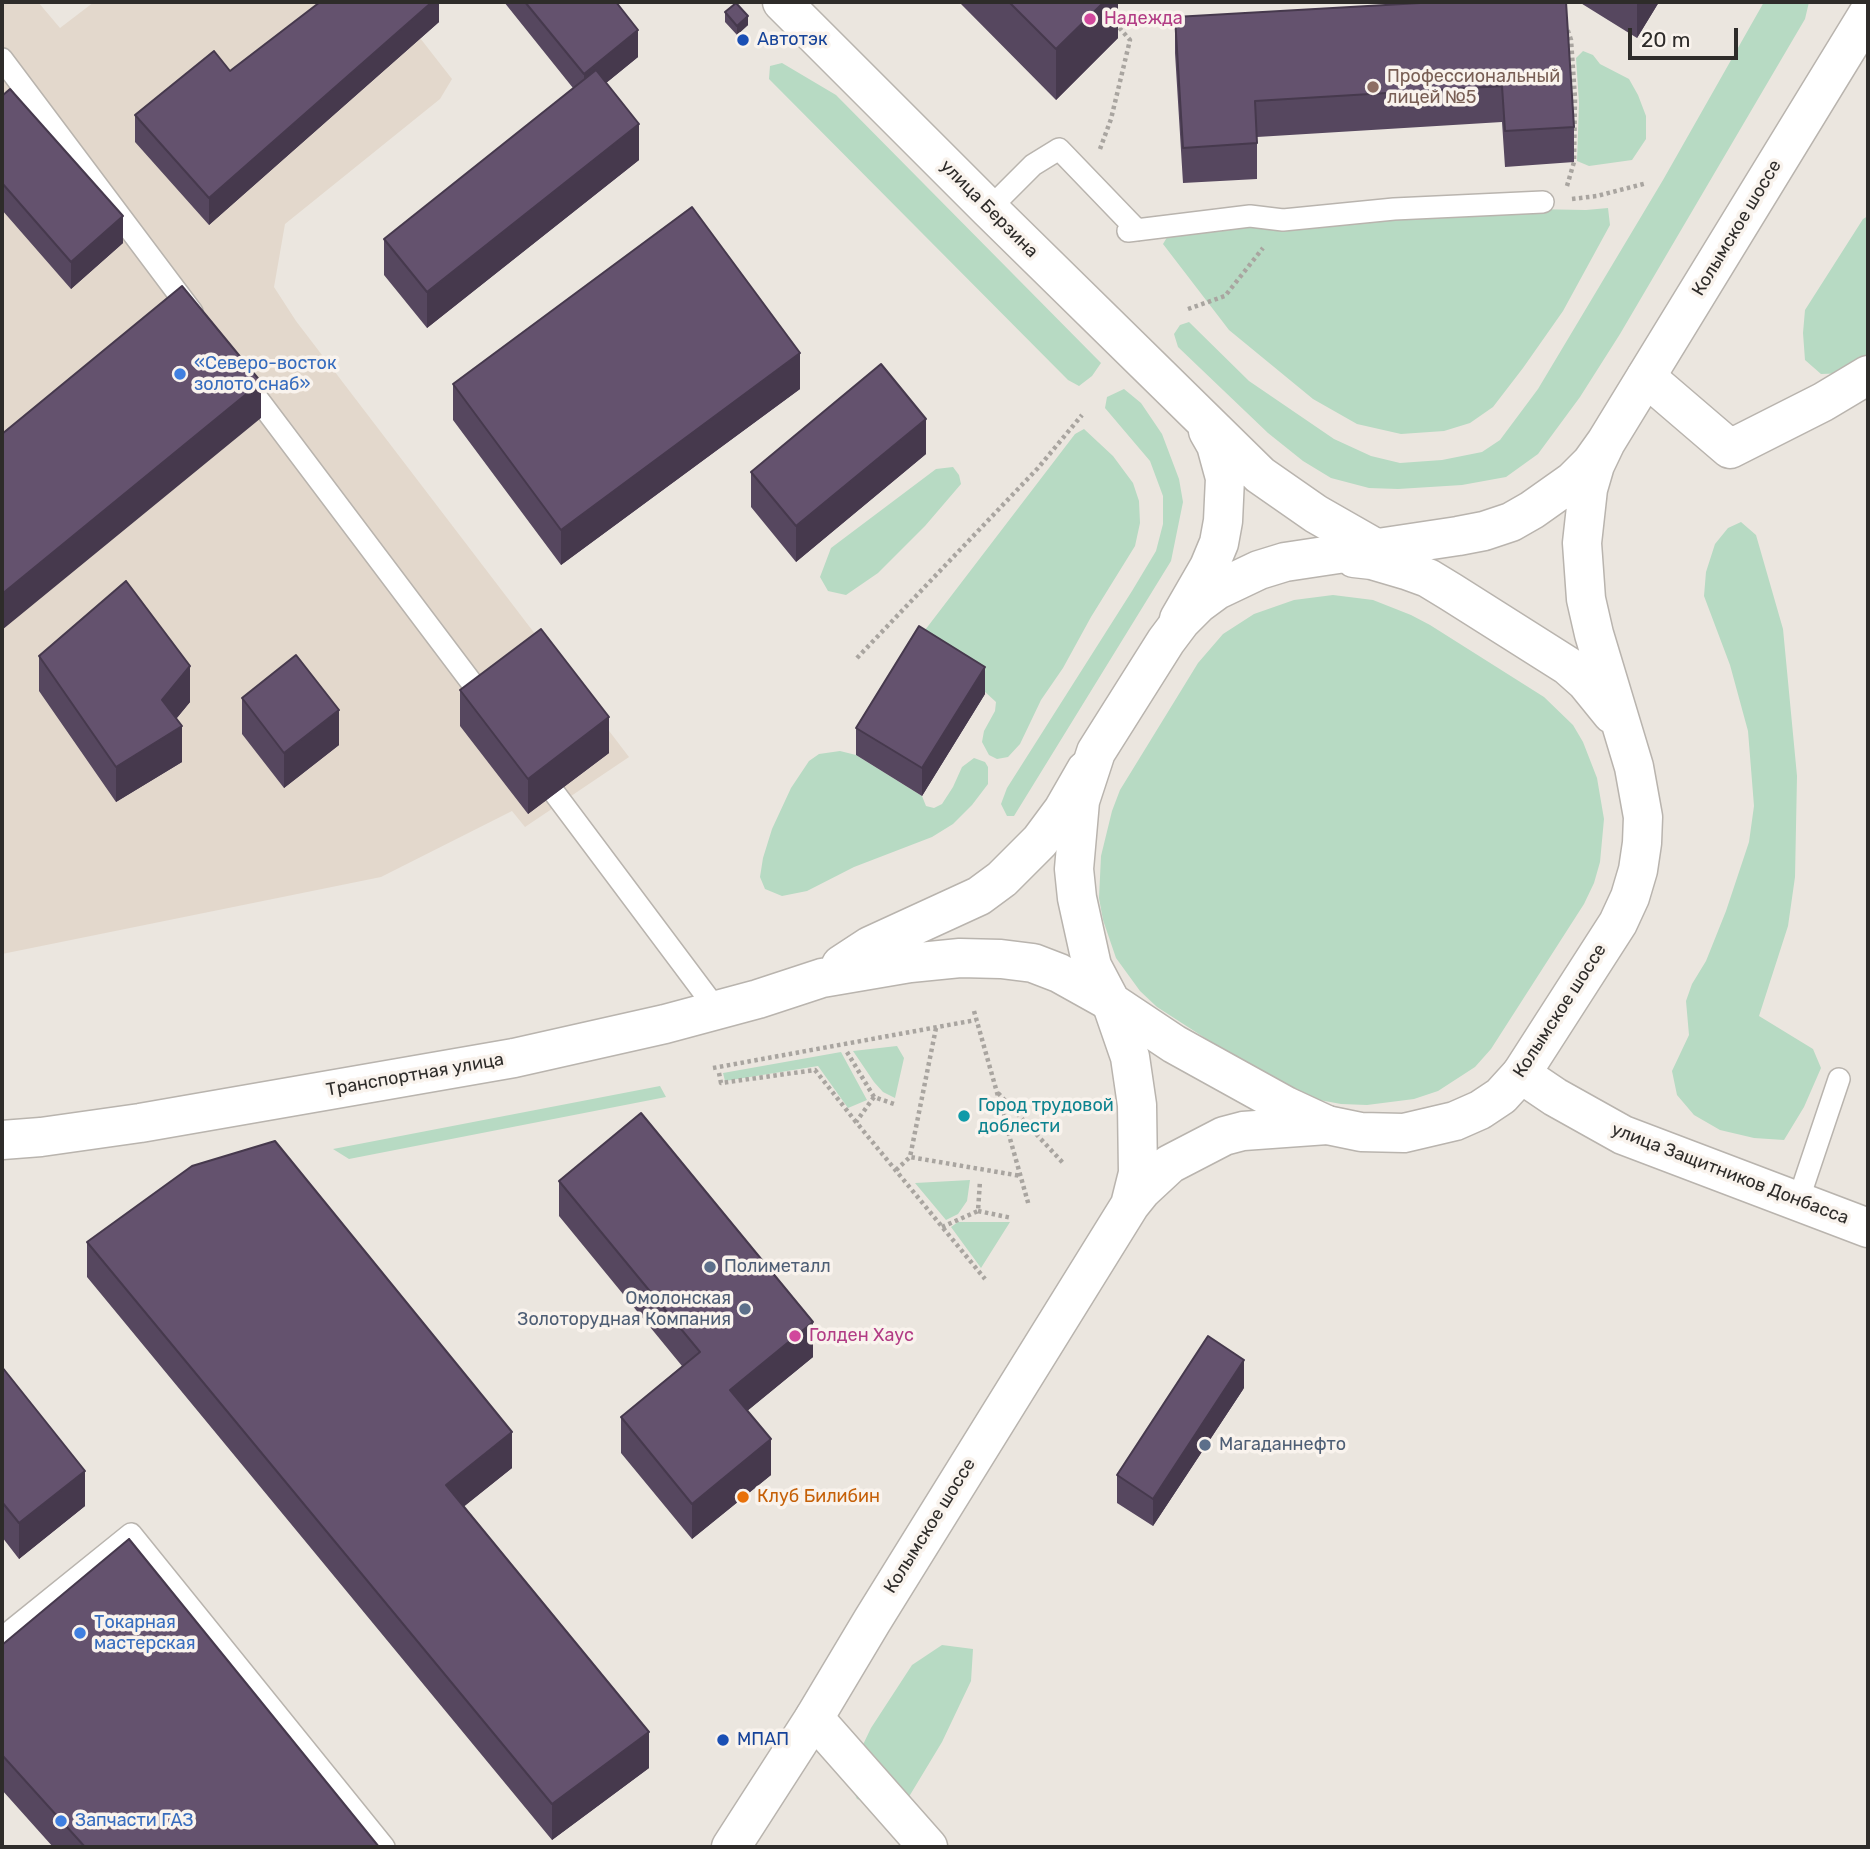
<!DOCTYPE html>
<html>
<head>
<meta charset="utf-8">
<style>
	body { margin:0 }
	#map { position:relative; width:1870px; height:1849px; overflow:hidden; background:#ebe6df; font-family:Rubik,sans-serif }
	canvas { display:block }
	.frame { position:absolute; inset:0; border:4px solid #2e2c2a; pointer-events:none }
	.scale { position:absolute; left:1628px; top:28px; width:110px; height:32px; box-sizing:border-box; border:4px solid #2e2c2a; border-top:0; padding-left:9px; font-size:21px; line-height:24px; white-space:nowrap; color:#2e2c2a; -webkit-text-stroke:5px #f9f3ed; paint-order:stroke }
</style>
</head>
<body>
<div id="map">
<canvas width="1870" height="1849"></canvas>
<div class="frame"></div>
<div class="scale">20 m</div>
</div>
<script>
const context = document.querySelector('canvas').getContext('2d');
context.lineJoin = 'round';
function paint(path, color) {
  context.fillStyle = color;
  context.fill(path, 'evenodd');
}
function shape(rows) {
  const path = new Path2D();
  for (const r of rows) {
    path.moveTo(r[0], r[1]);
    for (let i = 2; i < r.length; i += 2) path.lineTo(r[i], r[i + 1]);
  }
  return path;
}
function strokePath(path, color, width, dash) {
  context.strokeStyle = color;
  context.lineWidth = width;
  context.lineCap = dash ? 'butt' : 'round';
  context.setLineDash(dash || []);
  context.stroke(path);
}
function write(font, color, halo, rows, align = 'center') {
  context.font = font + ' Rubik,sans-serif';
  context.lineWidth = 7;
  context.setLineDash([]);
  context.textBaseline = 'middle';
  context.strokeStyle = halo;
  context.fillStyle = color;
  for (const [text, x, y, turn = 0] of rows) {
    context.save();
    context.translate(x, y);
    context.rotate((+turn || 0) * Math.PI / 180);
    context.textAlign = isNaN(turn) ? turn : align;
    if (halo) context.strokeText(text, 0, 0);
    context.fillText(text, 0, 0);
    context.restore();
  }
}
paint(shape([
	[2,2,38,2,60,28,94,2,392,2,452,79,440,99,285,224,274,287,296,321,629,757,525,827,512,811,381,877,2,954]
]), '#e3d8cc');
paint(shape([
	[1764,2,1809,2,1805,19,1620,334,1580,397,1538,454,1506,477,1462,485,1398,489,1369,488,1331,478,1303,461,1268,433,1178,347,1174,334,1180,325,1189,322,1249,381,1334,439,1371,456,1400,463,1442,460,1482,452,1500,440,1538,389,1663,180],
	[1583,51,1593,55,1600,64,1629,79,1638,95,1646,116,1646,139,1632,160,1589,166,1577,161,1579,103,1576,58],
	[782,63,836,95,1101,363,1092,376,1079,386,1068,380,769,79,770,66],
	[1608,208,1610,225,1563,311,1523,368,1493,407,1470,423,1444,431,1401,434,1357,424,1313,399,1229,330,1163,244,1169,234,1211,227,1530,209,1586,210],
	[1868,216,1868,360,1851,373,1821,374,1805,360,1803,333,1805,310,1863,219],
	[1124,389,1141,403,1162,434,1179,479,1183,502,1171,561,1014,816,1007,816,1001,804,1007,788,1132,591,1156,551,1163,524,1163,496,1150,461,1105,408,1107,397],
	[1084,429,1113,456,1133,483,1139,501,1140,523,1135,546,1091,617,1063,668,1041,700,1020,744,1008,757,997,759,989,755,982,742,984,731,995,711,996,702,922,634,1075,434],
	[953,467,959,475,961,484,925,526,878,573,846,595,828,591,820,577,831,548,936,469],
	[1741,522,1756,535,1783,629,1797,776,1795,877,1788,926,1759,1016,1813,1049,1821,1068,1804,1107,1784,1140,1754,1138,1720,1130,1694,1115,1677,1095,1672,1071,1689,1035,1686,1001,1692,984,1706,961,1726,911,1749,842,1754,806,1748,731,1730,665,1704,596,1706,572,1715,544,1728,528],
	[1333,595,1373,600,1411,615,1430,625,1544,697,1573,725,1583,742,1597,778,1604,819,1600,862,1594,883,1584,904,1491,1049,1475,1067,1438,1091,1414,1099,1367,1105,1341,1104,1314,1099,1267,1078,1157,1007,1140,991,1116,958,1103,920,1099,898,1101,856,1112,811,1120,790,1198,663,1223,634,1254,614,1294,600],
	[840,751,856,755,922,796,926,806,934,808,942,804,953,787,962,767,974,758,985,762,988,767,988,784,972,805,953,824,932,837,854,867,807,891,782,896,765,889,760,877,763,858,772,829,791,788,809,761,819,754],
	[897,1046,904,1058,895,1098,883,1092,874,1082,853,1051],
	[841,1052,867,1100,848,1108,818,1066,725,1081,723,1073],
	[660,1086,666,1097,349,1159,333,1149],
	[970,1180,967,1201,958,1214,946,1220,915,1183],
	[958,1222,1010,1222,981,1268,951,1227],
	[942,1645,973,1649,971,1681,942,1742,907,1800,887,1810,857,1799,847,1778,871,1728,912,1665]
]), '#b7dac3');
const service = shape([
	[2,59,192,312],
	[989,209,1033,165,1059,149,1137,230],
	[1128,231,1250,216,1283,220,1394,209,1543,202],
	[245,382,487,703],
	[538,771,717,1010],
	[1798,1201,1839,1079],
	[2,1638,131,1534,384,1847]
]);
const minor = shape([
	[1646,377,1730,449,1823,402,1868,375],
	[1521,1074,1555,1097,1623,1135,1868,1228],
	[814,1718,928,1847]
]);
const tertiary = shape([
	[782,2,989,209,1260,475,1316,514,1393,558],
	[1179,619,1209,567,1219,543,1223,521,1225,478,1216,445,1208,431]
]);
const secondary = shape([
	[841,965,870,946,979,896,1002,879,1040,841,1063,810,1086,770],
	[2,1140,41,1137,140,1123,514,1058,665,1024,758,999,822,978,910,963,960,958,1001,959,1033,963,1059,973,1111,1002]
]);
const primary = shape([
	[1111,1002,1130,1057,1137,1105,1138,1173,1130,1205],
	[731,1847,814,1718,872,1621,1130,1205,1142,1190,1170,1164,1224,1136,1243,1131,1327,1125]
]);
const trunk = shape([
	[1606,442,1591,463,1573,481,1532,510,1511,522,1484,531,1458,536,1285,562,1259,570,1217,590,1198,604,1181,621,1166,641,1096,752,1080,801,1074,869,1077,898,1092,966,1111,1002,1174,1044,1286,1106,1327,1125,1361,1132,1404,1133,1455,1121,1480,1110,1501,1096,1521,1074,1618,923,1630,897,1638,870,1642,843,1643,817,1634,767,1594,634,1586,599,1582,543,1588,489,1595,465,1606,442,1868,14],
	[1354,558,1372,560,1406,570,1428,578,1451,592,1568,666,1586,682,1612,714]
]);
strokePath(service, '#b9b4ae', 24);
strokePath(minor, '#b9b4ae', 41);
strokePath(tertiary, '#b9b4ae', 41);
strokePath(secondary, '#b9b4ae', 41);
strokePath(primary, '#b9b4ae', 41);
strokePath(trunk, '#b9b4ae', 41);
strokePath(shape([
	[1100,149,1111,119,1130,40,1116,24],
	[1567,186,1574,162,1575,98,1571,40,1567,28],
	[1572,199,1597,196,1647,183],
	[1188,309,1225,296,1263,248],
	[857,658,1038,468,1082,415],
	[974,1011,1029,1206],
	[936,1028,910,1157,1021,1176],
	[847,1052,874,1097,894,1104],
	[713,1068,976,1020],
	[719,1073,721,1083,815,1070,856,1122],
	[998,1093,1064,1164],
	[874,1097,856,1122,985,1279],
	[896,1170,910,1157],
	[978,1211,1012,1218],
	[942,1227,978,1211,980,1181]
]), '#a9a5a0', 4.5, [3.5, 3.5]);
strokePath(service, '#fff', 21);
strokePath(minor, '#fff', 38);
strokePath(tertiary, '#fff', 38);
strokePath(secondary, '#fff', 38);
strokePath(primary, '#fff', 38);
strokePath(trunk, '#fff', 38);
paint(shape([
	[318,2,439,2,439,22,209,225,135,142,135,115,230,71,319,3],
	[504,2,616,2,638,57,606,83,639,160,427,328,384,275,384,239,573,88],
	[959,2,1118,2,1118,38,1056,100],
	[1438,2,1574,127,1574,162,1505,167,1502,122,1257,137,1257,179,1183,183,1175,53,1175,17],
	[1579,2,1659,2,1637,38],
	[725,12,748,25,737,35,725,22],
	[2,96,123,243,71,289,2,210],
	[1868,367,1868,408,1866,404,1866,368],
	[453,384,800,389,561,565,453,420],
	[926,454,796,562,751,507,751,472],
	[39,656,190,702,176,719,182,762,116,802,39,691],
	[460,690,609,753,528,814,460,726],
	[985,694,922,796,856,755,856,728],
	[242,698,339,745,284,788,242,734],
	[559,1181,813,1357,747,1411,771,1475,692,1539,621,1453,621,1417,682,1366,559,1216],
	[87,1242,512,1468,464,1506,649,1768,552,1840,87,1277],
	[2,1367,85,1506,19,1559,2,1537],
	[1244,1388,1153,1526,1117,1503,1117,1475],
	[2,1645,379,1847,53,1847,2,1790]
]), '#56475f');
paint(shape([
	[432,2,439,2,439,22,209,225,209,198],
	[1104,2,1118,2,1118,38,1056,100,1056,49],
	[1637,2,1659,2,1637,38],
	[748,16,748,25,737,35,737,26],
	[638,30,638,57,584,101,584,74],
	[639,124,639,160,427,328,427,292],
	[123,216,123,243,71,289,71,262],
	[800,353,800,389,561,565,561,530],
	[261,382,261,418,2,630,2,594],
	[926,419,926,454,796,562,796,526],
	[190,666,190,702,162,736,162,700],
	[985,667,985,694,922,796,922,768],
	[339,710,339,745,284,788,284,753],
	[609,717,609,753,528,814,528,779],
	[182,726,182,762,116,802,116,767],
	[813,1322,813,1357,730,1425,730,1390],
	[1244,1360,1244,1388,1153,1526,1153,1499],
	[512,1432,512,1468,446,1521,446,1485],
	[771,1439,771,1475,692,1539,692,1504],
	[85,1471,85,1506,19,1559,19,1523],
	[649,1732,649,1768,552,1840,552,1804]
]), '#46394d');
const building = shape([
	[320,2,432,2,209,198,135,115,214,51,230,71,320,2],
	[525,2,616,2,638,30,584,74,525,2],
	[1009,2,1104,2,1056,49,1009,2],
	[1438,2,1566,2,1574,127,1505,131,1502,86,1255,101,1257,143,1183,148,1175,17,1438,2],
	[736,3,748,16,737,26,725,12,736,3],
	[596,70,639,124,427,292,384,239,596,70],
	[10,89,123,216,71,262,2,183,2,96,10,89],
	[692,207,800,353,561,530,453,384,692,207],
	[182,286,261,382,2,594,2,434,182,286],
	[881,364,926,419,796,526,751,472,881,364],
	[126,581,190,666,162,700,182,726,116,767,39,656,126,581],
	[919,626,985,667,922,768,856,728,919,626],
	[541,629,609,717,528,779,460,690,541,629],
	[296,655,339,710,284,753,242,698,296,655],
	[641,1113,813,1322,730,1390,771,1439,692,1504,621,1417,700,1352,559,1181,641,1113],
	[275,1141,512,1432,446,1485,649,1732,552,1804,87,1242,192,1166,275,1141],
	[1208,1336,1244,1360,1153,1499,1117,1475,1208,1336],
	[2,1367,85,1471,19,1523,2,1502,2,1367],
	[129,1539,379,1847,85,1847,2,1755,2,1645,129,1539]
]);
paint(building, '#64526e');
strokePath(building, '#46394d', 2);
for (const [x, y, r, color] of [
	[1090,19,7,"#d1479c"],
	[743,40,7,"#1a4fb4"],
	[1373,87,7,"#8d6e63"],
	[180,374,7,"#3f7fe0"],
	[964,1116,7,"#0f9aa8"],
	[710,1267,7,"#5c6f8a"],
	[745,1309,7,"#5c6f8a"],
	[795,1336,7,"#d1479c"],
	[1205,1445,7,"#5c6f8a"],
	[743,1497,7,"#e8710a"],
	[80,1633,7,"#3f7fe0"],
	[723,1740,7,"#1a4fb4"],
	[61,1821,7,"#3f7fe0"]
]) {
  const dot = new Path2D();
  dot.arc(x, y, r, 0, 2 * Math.PI);
  context.fillStyle = color;
  context.fill(dot);
  strokePath(dot, '#f9f3ed', 2.5);
}
write('18px', '#b23c85', '#f9f3ed', [
	["Надежда",1104,19],
	["Голден Хаус",809,1336]
], 'left');
write('18px', '#164399', '#f9f3ed', [
	["Автотэк",757,40],
	["МПАП",737,1740]
], 'left');
write('18px', '#785e54', '#f9f3ed', [
	["Профессиональный",1387,77],
	["лицей №5",1387,98]
], 'left');
write('18px', '#2e2c2a', '#f9f3ed', [
	["улица Берзина",989,209,45],
	["Колымское шоссе",1737,228,-59],
	["Колымское шоссе",1560,1011,-57],
	["Транспортная улица",415,1075,-10],
	["улица Защитников Донбасса",1730,1174,21],
	["Колымское шоссе",930,1526,-58]
]);
write('18px', '#366cbe', '#f9f3ed', [
	["«Северо-восток",194,364],
	["золото снаб»",194,385],
	["Токарная",94,1623],
	["мастерская",94,1644],
	["Запчасти ГАЗ",75,1821]
], 'left');
write('18px', '#0d838f', '#f9f3ed', [
	["Город трудовой",978,1106],
	["доблести",978,1127]
], 'left');
write('18px', '#4e5e75', '#f9f3ed', [
	["Полиметалл",724,1267],
	["Омолонская",731,1299,"right"],
	["Золоторудная Компания",731,1320,"right"],
	["Магаданнефто",1219,1445]
], 'left');
write('18px', '#c56008', '#f9f3ed', [
	["Клуб Билибин",757,1497]
], 'left');
</script>
</body>
</html>
